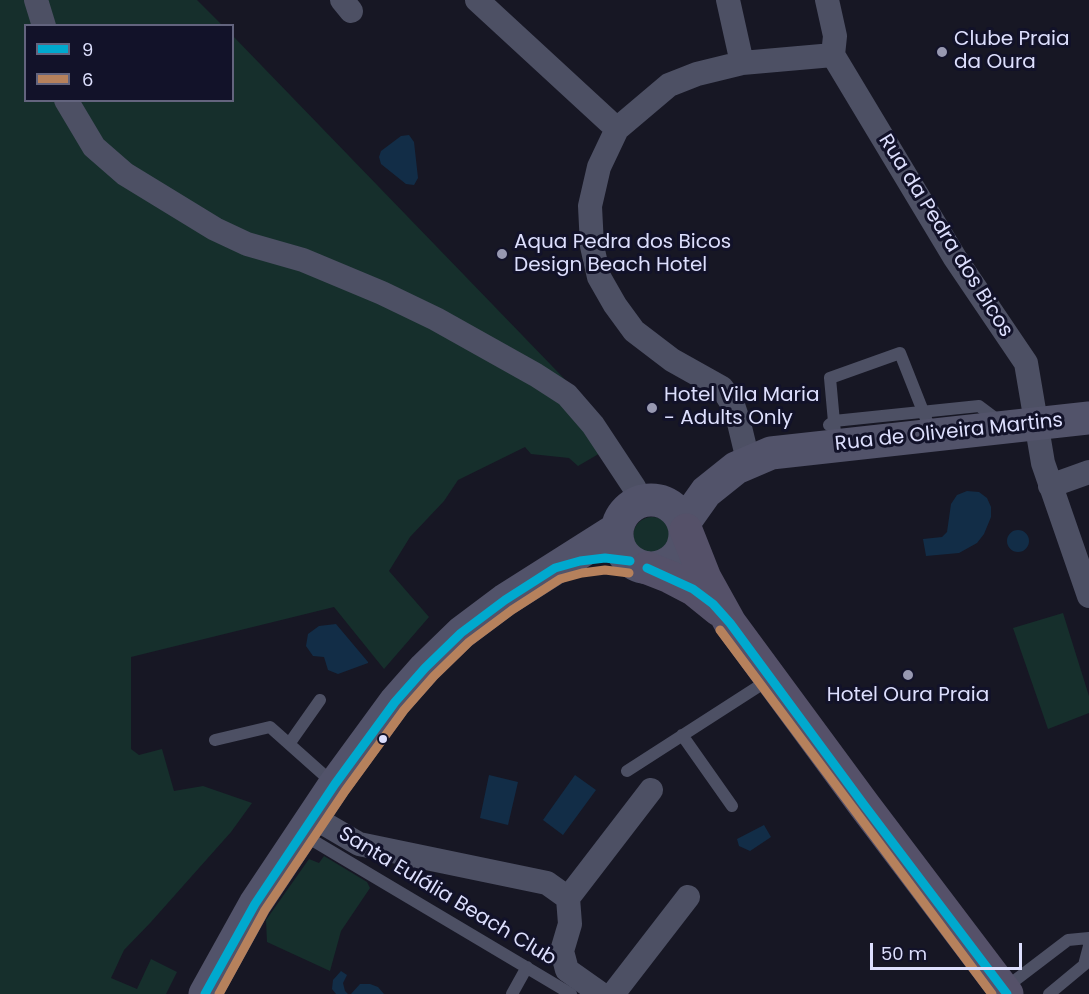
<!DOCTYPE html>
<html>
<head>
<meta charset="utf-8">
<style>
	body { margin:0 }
	#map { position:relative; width:1089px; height:994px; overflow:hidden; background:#171724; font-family:Poppins,sans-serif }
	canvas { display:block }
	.legend { position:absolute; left:24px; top:24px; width:210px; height:78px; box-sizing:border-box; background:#121229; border:2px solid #63647e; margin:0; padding:8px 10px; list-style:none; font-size:18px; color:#dddffd }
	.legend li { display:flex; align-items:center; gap:12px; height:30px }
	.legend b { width:30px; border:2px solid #63647e }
	.scale { position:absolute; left:870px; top:943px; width:152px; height:27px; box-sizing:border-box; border:3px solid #dddffd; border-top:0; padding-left:8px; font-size:18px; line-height:21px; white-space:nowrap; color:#dddffd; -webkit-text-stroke:4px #121229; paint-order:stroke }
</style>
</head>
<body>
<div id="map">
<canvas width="1089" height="994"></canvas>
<ul class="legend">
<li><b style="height:8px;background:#00a9ce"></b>9</li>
<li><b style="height:8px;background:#b6815c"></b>6</li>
</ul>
<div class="scale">50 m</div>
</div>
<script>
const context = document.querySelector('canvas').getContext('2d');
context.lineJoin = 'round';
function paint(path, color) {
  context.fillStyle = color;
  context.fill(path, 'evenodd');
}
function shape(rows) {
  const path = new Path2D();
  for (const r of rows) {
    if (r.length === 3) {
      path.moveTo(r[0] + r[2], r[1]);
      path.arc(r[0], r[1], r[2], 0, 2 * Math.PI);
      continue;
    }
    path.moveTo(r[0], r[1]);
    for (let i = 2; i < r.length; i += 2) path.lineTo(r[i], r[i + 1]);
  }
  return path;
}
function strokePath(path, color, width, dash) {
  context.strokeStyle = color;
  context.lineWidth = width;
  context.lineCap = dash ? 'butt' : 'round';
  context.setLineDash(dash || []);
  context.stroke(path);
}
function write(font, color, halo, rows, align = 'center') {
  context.font = font + ' Poppins,sans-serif';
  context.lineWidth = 6;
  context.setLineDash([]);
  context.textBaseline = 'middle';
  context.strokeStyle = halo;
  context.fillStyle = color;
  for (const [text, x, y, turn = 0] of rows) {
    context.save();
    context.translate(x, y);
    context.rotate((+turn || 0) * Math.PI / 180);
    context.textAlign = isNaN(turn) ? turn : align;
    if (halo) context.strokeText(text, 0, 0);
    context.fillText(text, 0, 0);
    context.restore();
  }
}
paint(shape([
	[0,0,197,0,222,25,26,26,26,100,232,100,233,36,581,396,614,445,578,466,569,458,531,454,525,447,458,480,444,501,410,537,389,571,429,617,384,669,334,607,131,657,131,749,139,755,162,749,174,791,203,786,252,803,231,832,151,922,124,950,111,978,137,989,151,959,177,972,166,994,0,994],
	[652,536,19],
	[1063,613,1089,696,1089,713,1048,729,1013,628],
	[324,856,367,882,370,888,341,931,330,971,267,942,266,920,309,859,319,863]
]), '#162f2c');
paint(shape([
	[409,135,414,142,418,178,414,185,406,184,381,164,379,157,381,151,401,136],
	[967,491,979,492,987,498,991,507,991,517,984,534,977,543,959,553,926,556,923,539,942,537,947,532,951,504,957,495],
	[1018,541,11],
	[336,624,368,662,368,663,338,674,328,670,324,657,313,656,306,646,308,634,319,626],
	[489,775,518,782,508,825,480,818],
	[575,775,596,790,563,835,543,820],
	[764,825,771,837,750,851,739,846,737,839],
	[341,971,347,975,343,983,345,991,348,994,336,994,332,989,333,980],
	[360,984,370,984,378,987,384,994,351,994]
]), '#122d47');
strokePath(shape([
	[829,425,834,421,979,406,999,421],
	[836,444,830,378,900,353,932,434],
	[682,735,732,806],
	[215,740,270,727,334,784],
	[289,744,320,700],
	[627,771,770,679],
	[302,834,571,994],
	[1005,988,1068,940,1089,938],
	[512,994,527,967],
	[1049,994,1084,965,1089,946]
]), '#4d5064', 12);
strokePath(shape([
	[36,0,44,26],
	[342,0,351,11],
	[477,0,617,129],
	[728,0,742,63],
	[827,0,835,36,833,55],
	[66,100,94,147,125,174,215,229,247,244,303,260,382,293,436,319,536,375,567,395,593,425,634,487,640,501],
	[746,452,739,423,733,405,722,388,672,360,634,331,615,305,599,277,592,246,590,206,599,167,617,129,669,85,697,74,742,63,833,55,955,258,1026,363,1043,463,1089,596],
	[1050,486,1089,472],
	[313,817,359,844,547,883,568,898,570,924,562,951,567,970,601,994],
	[568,898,651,790],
	[613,994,688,897]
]), '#4d5064', 24);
strokePath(shape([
	[651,534,34],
	[684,523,706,492,736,468,771,453,1089,418],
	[205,994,255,904,335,784,395,702,425,668,461,633,505,600,617,529]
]), '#52536a', 33);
strokePath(shape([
	[686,530,705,578,730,623,864,805,1007,994],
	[647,568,670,577,693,589,719,610]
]), '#555169', 33);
strokePath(shape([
	[647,568,693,589,713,604,730,623,864,805,1007,994],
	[205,994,255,904,335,784,395,702,425,668,461,633,505,600,555,568,580,561,605,558,630,561]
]), '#00a9ce', 9);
strokePath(shape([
	[720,630,992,994],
	[219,994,265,910,345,791,404,710,434,676,469,642,512,610,560,579,582,573,605,570,629,573]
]), '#b6815c', 9);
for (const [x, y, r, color] of [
	[942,52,6,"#9899b1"],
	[502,254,6,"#9899b1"],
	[652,408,6,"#9899b1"],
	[908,675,6,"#9899b1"],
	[383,739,5,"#dddffd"]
]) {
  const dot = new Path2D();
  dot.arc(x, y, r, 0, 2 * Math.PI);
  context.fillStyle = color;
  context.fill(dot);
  strokePath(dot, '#121229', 2);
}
write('20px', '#dddffd', '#121229', [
	["Clube Praia",954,40],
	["da Oura",954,63],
	["Aqua Pedra dos Bicos",514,243],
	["Design Beach Hotel",514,266],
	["Hotel Vila Maria",664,396],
	["- Adults Only",664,419],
	["Hotel Oura Praia",908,696,"center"]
], 'left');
write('20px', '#dddffd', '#121229', [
	["Rua da Pedra dos Bicos",945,236,58],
	["Rua de Oliveira Martins",949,433,-6],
	["Santa Eulália Beach Club",447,897,31]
]);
</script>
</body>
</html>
